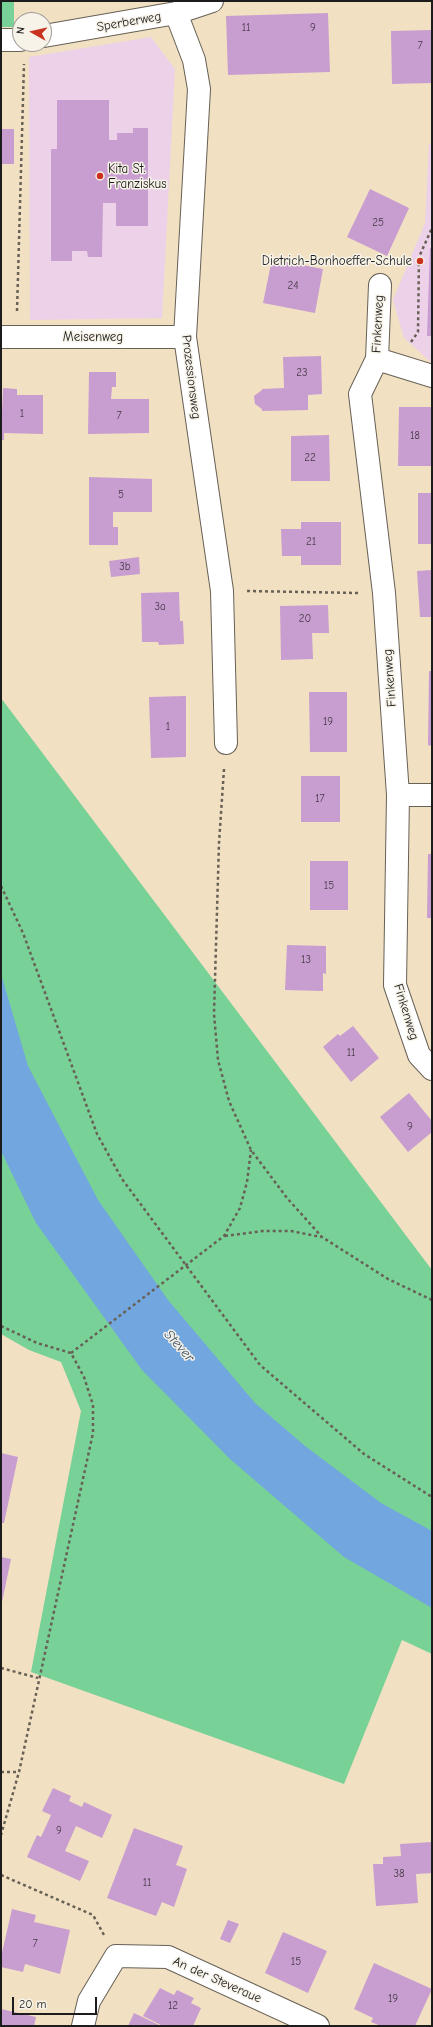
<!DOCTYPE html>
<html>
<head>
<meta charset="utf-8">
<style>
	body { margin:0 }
	#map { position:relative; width:433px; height:2027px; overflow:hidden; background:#f2e0c3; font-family:"Comic Neue",sans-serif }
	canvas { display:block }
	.frame { position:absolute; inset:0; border:2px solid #1c1c1c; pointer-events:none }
	.north { position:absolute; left:12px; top:12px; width:40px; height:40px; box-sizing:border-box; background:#f7f3e8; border:1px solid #9f9d96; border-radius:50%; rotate:278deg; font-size:11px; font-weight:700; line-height:16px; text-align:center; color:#1c1c1c }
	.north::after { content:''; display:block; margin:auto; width:14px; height:18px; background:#c8321e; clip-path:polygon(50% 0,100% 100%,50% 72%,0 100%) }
	.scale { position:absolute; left:12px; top:1997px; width:85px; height:18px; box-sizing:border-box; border:2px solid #1c1c1c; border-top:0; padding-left:5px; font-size:12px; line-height:14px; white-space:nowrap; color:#1c1c1c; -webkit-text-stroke:3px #f7f3e8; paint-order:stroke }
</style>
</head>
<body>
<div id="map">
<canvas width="433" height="2027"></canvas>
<div class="frame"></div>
<div class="north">N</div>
<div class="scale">20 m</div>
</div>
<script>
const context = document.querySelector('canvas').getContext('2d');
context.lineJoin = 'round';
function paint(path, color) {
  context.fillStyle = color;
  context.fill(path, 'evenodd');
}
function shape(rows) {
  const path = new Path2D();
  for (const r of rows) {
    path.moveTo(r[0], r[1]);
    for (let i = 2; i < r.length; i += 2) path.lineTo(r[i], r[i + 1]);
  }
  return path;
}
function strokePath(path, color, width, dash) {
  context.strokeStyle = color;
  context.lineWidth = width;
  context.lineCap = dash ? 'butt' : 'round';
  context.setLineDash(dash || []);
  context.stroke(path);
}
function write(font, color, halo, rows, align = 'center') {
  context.font = font + ' "Comic Neue",sans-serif';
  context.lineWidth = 3;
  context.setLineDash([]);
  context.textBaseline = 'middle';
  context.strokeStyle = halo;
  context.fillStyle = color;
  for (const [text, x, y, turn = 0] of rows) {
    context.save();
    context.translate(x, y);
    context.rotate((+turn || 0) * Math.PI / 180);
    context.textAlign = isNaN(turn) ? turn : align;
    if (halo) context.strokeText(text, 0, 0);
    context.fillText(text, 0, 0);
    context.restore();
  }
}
paint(shape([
	[151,37,175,69,162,318,30,320,29,57],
	[432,143,432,363,404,338,393,300,425,223,429,144]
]), '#edd1e9');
paint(shape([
	[1,1,14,1,14,27,1,27],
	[1,698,432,1270,432,1654,402,1640,344,1784,31,1672,81,1411,61,1362,29,1350,1,1334]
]), '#78d197');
paint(shape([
	[1,974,28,1066,98,1200,168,1300,255,1403,305,1446,381,1503,432,1531,432,1608,344,1557,230,1459,142,1370,36,1223,1,1151]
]), '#72a6df');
paint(shape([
	[328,13,330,72,228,75,226,16],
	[432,30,432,83,392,84,391,31],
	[57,100,109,100,109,140,117,140,117,133,133,133,133,128,148,128,148,226,116,226,116,203,103,203,102,257,88,257,87,251,72,251,72,261,51,261,51,149,57,149],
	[1,129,14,129,14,164,1,164],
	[370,189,409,208,387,256,347,237],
	[430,248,432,248,432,336,427,336],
	[272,259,323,269,315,313,263,303],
	[321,356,322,394,308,395,308,410,262,411,262,409,255,404,254,396,262,390,262,389,284,388,283,357],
	[89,372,116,372,116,387,112,387,111,399,149,399,149,433,88,434],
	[3,388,17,389,17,395,43,395,43,434,4,433,4,440,1,440],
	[399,407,432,407,432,466,398,466],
	[329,435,330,481,291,481,291,436],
	[89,477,152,479,152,512,113,512,113,527,118,527,118,545,89,545],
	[418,493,432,493,432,544,418,544],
	[301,522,341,522,341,565,301,565,301,556,282,556,281,529,301,529],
	[139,557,140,574,111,577,109,561],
	[432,570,432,617,420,617,417,571],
	[179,592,180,621,183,621,184,644,159,645,158,642,142,642,141,593],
	[328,605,329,633,312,633,313,659,281,660,280,606],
	[429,671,432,671,432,746,428,745],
	[309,692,347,692,347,752,310,752],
	[186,696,186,757,151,758,149,697],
	[301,776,340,776,340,822,301,822],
	[428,854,432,854,432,918,427,918],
	[310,861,348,861,348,910,310,910],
	[287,945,326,946,326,974,323,973,323,991,285,990],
	[353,1026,379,1058,351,1082,323,1047,338,1034,340,1036],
	[409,1093,432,1121,432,1132,408,1152,380,1117],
	[1,1453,18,1457,4,1523,1,1523],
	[1,1557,11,1559,2,1602,1,1602],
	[53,1788,71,1796,69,1801,82,1807,84,1802,112,1815,102,1838,76,1826,65,1851,89,1861,80,1881,27,1857,37,1835,41,1837,51,1815,42,1811],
	[134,1828,183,1846,176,1865,187,1869,174,1907,162,1902,156,1916,107,1898],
	[432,1842,432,1873,416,1874,418,1903,376,1906,373,1864,383,1864,383,1857,401,1856,400,1844],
	[12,1909,36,1915,34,1922,70,1930,60,1974,25,1964,23,1972,1,1967,1,1957],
	[228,1920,239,1924,230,1943,220,1939],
	[283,1932,327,1951,308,1993,265,1973],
	[374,1963,432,1989,415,2026,381,2026,371,2022,373,2018,354,2009],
	[160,1988,174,1995,177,1990,194,1998,191,2003,201,2008,193,2026,163,2026,143,2016],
	[1,2009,36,2017,34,2026,1,2026],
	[134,2013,161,2026,128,2026]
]), '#c89dcf');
const minor = shape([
	[176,13,194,60,199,89,185,337,222,591,226,743],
	[44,36,176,13,212,1],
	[1,40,20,40],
	[380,285,377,359,360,394,384,593,398,795,395,985,419,1055,432,1069],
	[1,337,185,337],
	[377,359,432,376],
	[398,795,432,795],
	[83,2026,89,2001,116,1956,168,1957,318,2026]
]);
strokePath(minor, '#676156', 24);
strokePath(shape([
	[17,311,24,64],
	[411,342,418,332,419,257,432,228],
	[247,591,358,593],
	[224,769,219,843,214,1014,218,1060,229,1101,251,1150,287,1198,322,1237,388,1279,432,1300],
	[1,886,23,933,97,1134,122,1179,260,1365,364,1454,432,1497],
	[225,1236,263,1231,291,1231,321,1237],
	[1,1326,37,1343,71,1353,84,1377,93,1405,93,1433,19,1772,1,1835],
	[71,1353,224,1236,240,1208,247,1182,251,1150],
	[1,1668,38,1678],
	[1,1772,19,1772],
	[1,1875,93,1915,104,1935]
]), '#676156', 2.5, [3, 3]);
strokePath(minor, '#fff', 22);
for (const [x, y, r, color] of [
	[100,176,4,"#c8321e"],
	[420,261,4,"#c8321e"]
]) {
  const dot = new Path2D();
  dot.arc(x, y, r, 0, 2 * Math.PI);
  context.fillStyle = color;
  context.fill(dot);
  strokePath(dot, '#f7f3e8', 1.5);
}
write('11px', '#473c49', null, [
	["11",246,28],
	["9",313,28],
	["7",420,46],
	["25",378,223],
	["24",293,286],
	["23",302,373],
	["1",22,414],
	["7",119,416],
	["18",415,436],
	["22",310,458],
	["5",121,495],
	["21",311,542],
	["3b",125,567],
	["3a",160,607],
	["20",305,619],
	["19",328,722],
	["1",168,727],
	["17",320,799],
	["15",329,886],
	["13",306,960],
	["11",351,1053],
	["9",410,1127],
	["9",59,1831],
	["38",399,1874],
	["11",147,1883],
	["7",35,1944],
	["15",296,1962],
	["19",393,1999],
	["12",173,2006]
]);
write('13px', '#1c1c1c', '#f7f3e8', [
	["Sperberweg",129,22,-10],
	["Finkenweg",378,324,-87],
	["Meisenweg",93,337],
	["Prozessionsweg",191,377,83],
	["Finkenweg",390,678,-94],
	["Finkenweg",406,1012,73],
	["An der Steveraue",217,1980,24]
]);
write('13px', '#1c1c1c', '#f7f3e8', [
	["Kita St.",108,169],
	["Franziskus",108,184],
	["Dietrich-Bonhoeffer-Schule",412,261,"right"]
], 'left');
write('italic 14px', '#3e536a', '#f7f3e8', [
	["Stever",179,1346,48]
]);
</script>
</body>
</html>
